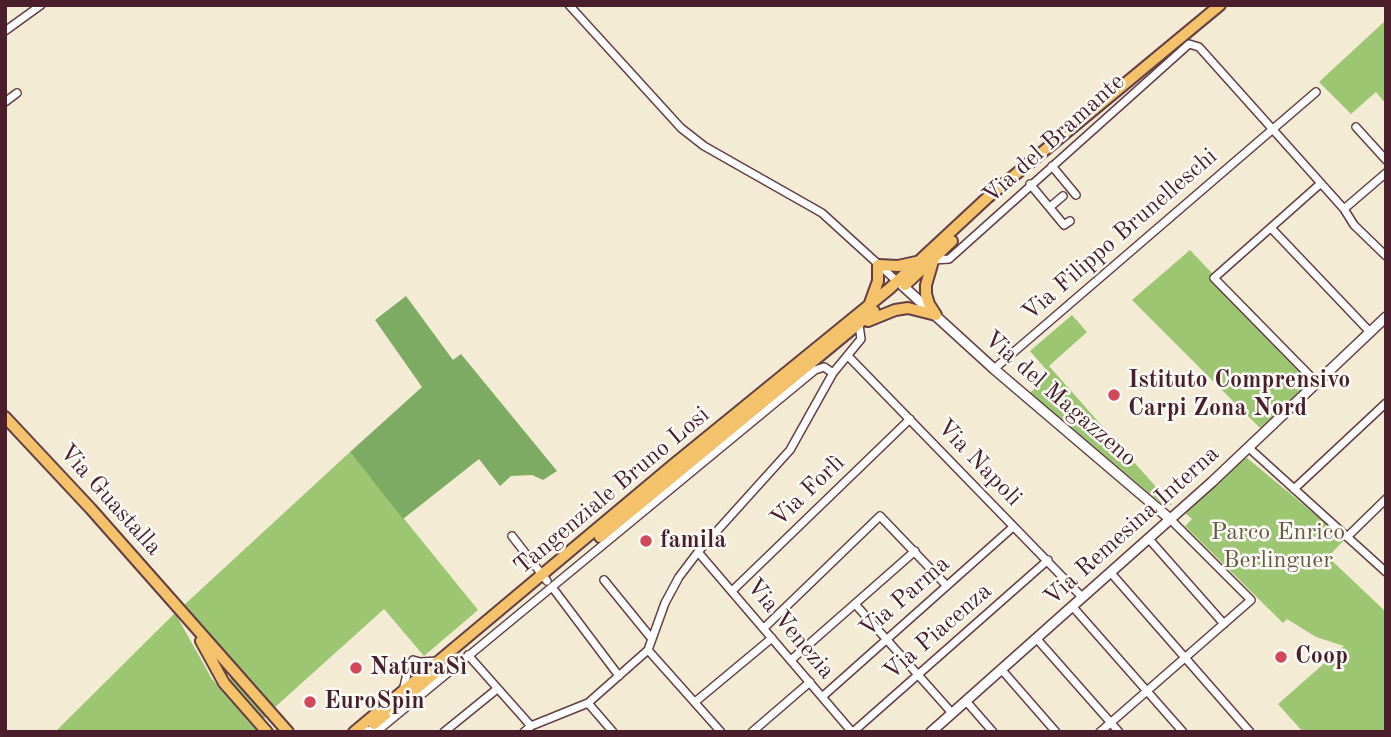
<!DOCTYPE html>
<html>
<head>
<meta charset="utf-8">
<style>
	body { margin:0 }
	#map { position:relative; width:1391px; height:737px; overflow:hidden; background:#f3ebd4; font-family:"Old Standard TT",serif }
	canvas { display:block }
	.frame { position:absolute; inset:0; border:7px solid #4a1f2b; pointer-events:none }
</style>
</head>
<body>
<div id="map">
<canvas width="1391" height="737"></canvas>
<div class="frame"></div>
</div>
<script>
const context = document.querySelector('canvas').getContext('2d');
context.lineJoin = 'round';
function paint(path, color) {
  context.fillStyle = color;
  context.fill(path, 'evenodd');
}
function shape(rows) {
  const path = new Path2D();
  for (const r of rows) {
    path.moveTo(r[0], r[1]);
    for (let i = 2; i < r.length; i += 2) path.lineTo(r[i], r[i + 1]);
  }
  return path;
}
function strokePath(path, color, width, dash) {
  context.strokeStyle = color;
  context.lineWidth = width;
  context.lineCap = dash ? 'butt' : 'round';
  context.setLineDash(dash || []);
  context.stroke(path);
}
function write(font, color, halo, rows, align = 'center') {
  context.font = font + ' "Old Standard TT",serif';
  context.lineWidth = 5;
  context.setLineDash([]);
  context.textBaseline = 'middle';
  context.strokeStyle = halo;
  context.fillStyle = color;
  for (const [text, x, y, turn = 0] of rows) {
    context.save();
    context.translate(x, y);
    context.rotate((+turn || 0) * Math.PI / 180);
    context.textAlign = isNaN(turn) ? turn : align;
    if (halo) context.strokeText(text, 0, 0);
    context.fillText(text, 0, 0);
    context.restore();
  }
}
paint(shape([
	[1386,20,1386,104,1376,92,1351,114,1319,82],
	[1190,250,1314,380,1260,428,1132,300],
	[1072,315,1087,332,1049,366,1172,505,1161,503,1030,393,1050,374,1030,351],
	[350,452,478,610,424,656,384,609,274,708,183,606],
	[1247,458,1345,539,1328,557,1386,612,1386,732,1303,732,1278,704,1344,646,1316,637,1287,619,1283,623,1185,526,1192,519,1185,513,1242,459],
	[175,613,212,679,260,732,55,732],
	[233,675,269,714,261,721,227,681]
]), '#9dc672');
paint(shape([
	[406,296,453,360,461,354,557,471,543,480,532,475,511,476,500,486,479,459,403,519,350,452,422,387,375,320]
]), '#7eab64');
const minor = shape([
	[569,5,681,128,704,146,822,213,900,284],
	[5,31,41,5],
	[5,102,17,93],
	[1356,127,1386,160],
	[1052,166,1076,195],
	[1030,184,1064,225,1070,221],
	[1050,207,1063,196],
	[1344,209,1386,173],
	[1271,228,1370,332],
	[933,260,949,259,1189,44,1199,47,1344,209,1354,225,1386,256],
	[848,356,1082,597],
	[994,369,1316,92],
	[1317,383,1214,278,1320,184],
	[1249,448,1386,572],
	[1294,489,1386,403],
	[512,536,547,581],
	[1347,537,1386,499],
	[1149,539,1224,624],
	[698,552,852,732],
	[1111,573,1250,732],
	[604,580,652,639],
	[552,587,619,676],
	[732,591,910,419],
	[855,604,952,713],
	[1072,606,1183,732],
	[764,628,880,516,947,586],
	[1036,638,1119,732],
	[648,650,721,732],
	[468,655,531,726],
	[413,660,420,662,439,661],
	[791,660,915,551],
	[1001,669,1056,732],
	[403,691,409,665],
	[822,697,1013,527],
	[966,701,993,732],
	[695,702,772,638],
	[588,703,613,732],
	[366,731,381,728,815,370,824,367,833,373],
	[444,732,497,689],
	[524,732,531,726,588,703,648,650,665,603,679,577,698,552,790,450,833,373,861,339,859,325],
	[752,732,810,682],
	[853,732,1048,560],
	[1100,732,1251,600,1170,519]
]);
const tertiary = shape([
	[903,286,994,369,1170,519],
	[365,732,366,731],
	[931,732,1212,482,1386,317]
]);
const primary = shape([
	[933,261,926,285,926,294,929,304,936,315],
	[905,285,952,241],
	[870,303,878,281,878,265,898,266,916,262],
	[868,321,895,310,908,308,936,315],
	[5,417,91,509,288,732],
	[600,537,874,311],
	[201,641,224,683,267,732],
	[374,724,434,674],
	[354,732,674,464,889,289,987,198,1220,5]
]);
strokePath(minor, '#633e44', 10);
strokePath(tertiary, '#633e44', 12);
strokePath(primary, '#633e44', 14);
strokePath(minor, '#fff', 7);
strokePath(tertiary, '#fff', 9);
strokePath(primary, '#f3c26a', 10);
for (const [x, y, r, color] of [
	[1114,395,7,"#d1495b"],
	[646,541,7,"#d1495b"],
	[1281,657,7,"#d1495b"],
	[356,668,7,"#d1495b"],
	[310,702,7,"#d1495b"]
]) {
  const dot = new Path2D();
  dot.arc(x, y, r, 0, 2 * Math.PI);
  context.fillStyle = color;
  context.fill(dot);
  strokePath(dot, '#fdfcf7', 2.5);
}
write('24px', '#4a1f2b', '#fdfcf7', [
	["Via del Bramante",1054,139,-42],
	["Via Filippo Brunelleschi",1120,235,-41],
	["Via del Magazzeno",1060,399,41],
	["Via Napoli",979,463,46],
	["Tangenziale Bruno Losi",612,491,-40],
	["Via Forlì",808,491,-44],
	["Via Guastalla",110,500,48],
	["Via Remesina Interna",1132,526,-42],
	["Via Parma",905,597,-41],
	["Via Venezia",790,629,50],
	["Via Piacenza",938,632,-41]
]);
write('bold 24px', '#4a1f2b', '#fdfcf7', [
	["Istituto Comprensivo",1128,381],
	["Carpi Zona Nord",1128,409],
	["famila",660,541],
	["Coop",1295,657],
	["NaturaSì",370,668],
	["EuroSpin",324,702]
], 'left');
write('24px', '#675944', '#fdfcf7', [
	["Parco Enrico",1278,533],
	["Berlinguer",1278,561]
]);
</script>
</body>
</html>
